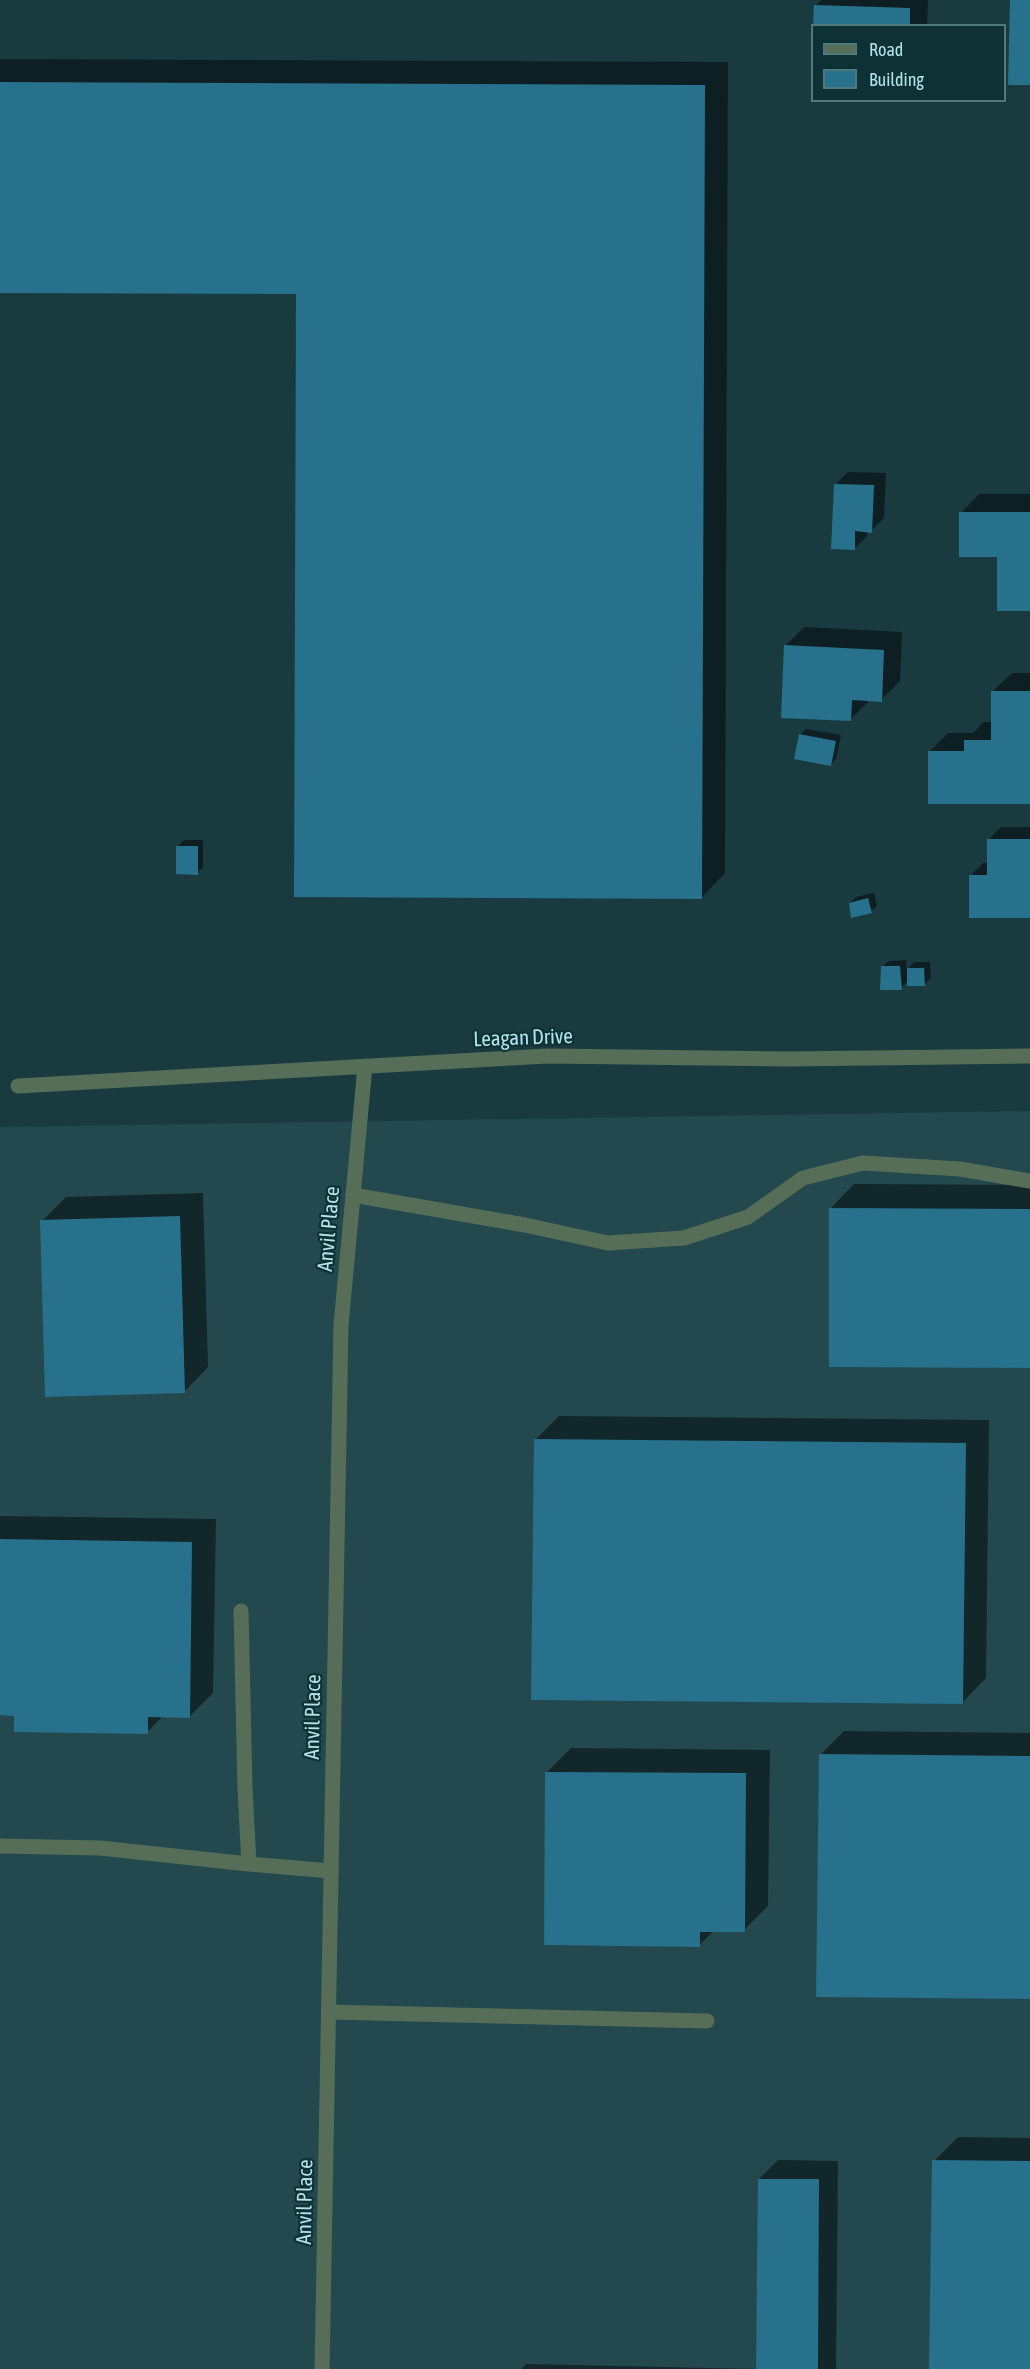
<!DOCTYPE html>
<html>
<head>
<meta charset="utf-8">
<style>
	body { margin:0 }
	#map { position:relative; width:1030px; height:2369px; overflow:hidden; background:#193b40; font-family:"Asap Condensed",sans-serif }
	canvas { display:block }
	.legend { position:absolute; left:811px; top:24px; width:195px; height:78px; box-sizing:border-box; background:#0e3135; border:2px solid #50787d; margin:0; padding:8px 10px; list-style:none; font-size:18px; color:#b3e3ea }
	.legend li { display:flex; align-items:center; gap:12px; height:30px }
	.legend b { width:30px; border:2px solid #50787d }
</style>
</head>
<body>
<div id="map">
<canvas width="1030" height="2369"></canvas>
<ul class="legend">
<li><b style="height:8px;background:#566e57"></b>Road</li>
<li><b style="height:16px;background:#27718c"></b>Building</li>
</ul>
</div>
<script>
const context = document.querySelector('canvas').getContext('2d');
context.lineJoin = 'round';
function paint(path, color) {
  context.fillStyle = color;
  context.fill(path, 'evenodd');
}
function shape(rows) {
  const path = new Path2D();
  for (const r of rows) {
    path.moveTo(r[0], r[1]);
    for (let i = 2; i < r.length; i += 2) path.lineTo(r[i], r[i + 1]);
  }
  return path;
}
function strokePath(path, color, width, dash) {
  context.strokeStyle = color;
  context.lineWidth = width;
  context.lineCap = dash ? 'butt' : 'round';
  context.setLineDash(dash || []);
  context.stroke(path);
}
function write(font, color, halo, rows, align = 'center') {
  context.font = font + ' "Asap Condensed",sans-serif';
  context.lineWidth = 4.5;
  context.setLineDash([]);
  context.textBaseline = 'middle';
  context.strokeStyle = halo;
  context.fillStyle = color;
  for (const [text, x, y, turn = 0] of rows) {
    context.save();
    context.translate(x, y);
    context.rotate((+turn || 0) * Math.PI / 180);
    context.textAlign = isNaN(turn) ? turn : align;
    if (halo) context.strokeText(text, 0, 0);
    context.fillText(text, 0, 0);
    context.restore();
  }
}
paint(shape([
	[1030,1111,1030,2369,0,2369,0,1127]
]), '#23494e');
paint(shape([
	[821,0,928,0,927,26,815,26,815,6],
	[0,59,728,62,725,873,702,897,297,293,0,291],
	[848,472,886,473,884,518,871,531,867,531,867,536,854,549,835,485],
	[979,494,1030,494,1030,609,999,556,961,513],
	[804,627,902,632,900,681,881,700,869,701,850,720,785,646],
	[1012,673,1030,673,1030,803,929,752,948,733,973,733,984,722,993,722,993,691],
	[806,729,841,735,836,759,830,765,800,735],
	[1001,827,1030,827,1030,917,970,876,983,863,988,863,988,840],
	[184,840,203,840,203,867,197,873,178,846],
	[874,893,877,906,871,912,850,903,856,897],
	[906,960,907,970,914,962,930,962,931,978,925,984,908,981,901,988,882,967,889,961],
	[854,1184,1030,1185,1030,1367,831,1208],
	[203,1193,208,1367,185,1391,42,1221,66,1197],
	[559,1416,989,1420,986,1678,963,1702,535,1440],
	[0,1516,216,1519,213,1693,189,1717,163,1716,147,1732,16,1714,0,1714],
	[844,1731,1030,1733,1030,1998,820,1755],
	[571,1748,770,1750,768,1906,744,1930,715,1930,699,1945,547,1772],
	[958,2137,1030,2138,1030,2369,930,2369,934,2161],
	[778,2160,838,2161,836,2369,521,2369,526,2364,757,2369,759,2179]
]), '#0007');
paint(shape([
	[1010,0,1030,0,1030,85,1008,85],
	[814,5,910,8,910,26,813,26],
	[0,82,705,85,702,899,294,897,296,294,0,293],
	[834,484,874,485,872,533,855,531,855,550,831,549],
	[959,512,1030,512,1030,611,997,611,997,557,959,557],
	[784,645,884,650,882,702,852,700,851,721,781,718],
	[991,691,1030,691,1030,804,928,804,928,751,964,751,964,740,991,740],
	[799,734,836,741,831,766,794,759],
	[987,839,1030,839,1030,918,969,918,969,875,987,875],
	[176,846,198,846,198,875,176,874],
	[868,898,872,913,851,918,849,903],
	[881,966,900,966,902,990,880,990],
	[907,968,924,968,925,986,907,986],
	[829,1208,1030,1209,1030,1368,829,1367],
	[180,1216,185,1393,45,1397,40,1220],
	[534,1439,966,1443,963,1704,531,1700],
	[0,1539,192,1542,190,1718,148,1717,148,1734,14,1732,14,1716,0,1715],
	[819,1754,1030,1756,1030,1999,816,1997],
	[545,1772,746,1773,745,1932,700,1932,700,1947,544,1945],
	[932,2160,1030,2161,1030,2369,929,2369],
	[758,2179,819,2179,818,2369,756,2369]
]), '#27718c');
strokePath(shape([
	[353,1195,525,1225,608,1243,684,1238,748,1217,803,1178,863,1163,960,1169,1030,1181],
	[241,1611,245,1789,249,1864,331,1871],
	[0,1846,100,1848,249,1864],
	[330,2012,707,2021]
]), '#566e57', 15);
strokePath(shape([
	[18,1086,547,1056,790,1059,1030,1056],
	[322,2369,341,1325,365,1066]
]), '#566e57', 15);
write('21px', '#b3e3ea', '#0e3135', [
	["Leagan Drive",523,1038,-2],
	["Anvil Place",329,1229,-85],
	["Anvil Place",313,1717,-89],
	["Anvil Place",305,2202,-89]
]);
</script>
</body>
</html>
